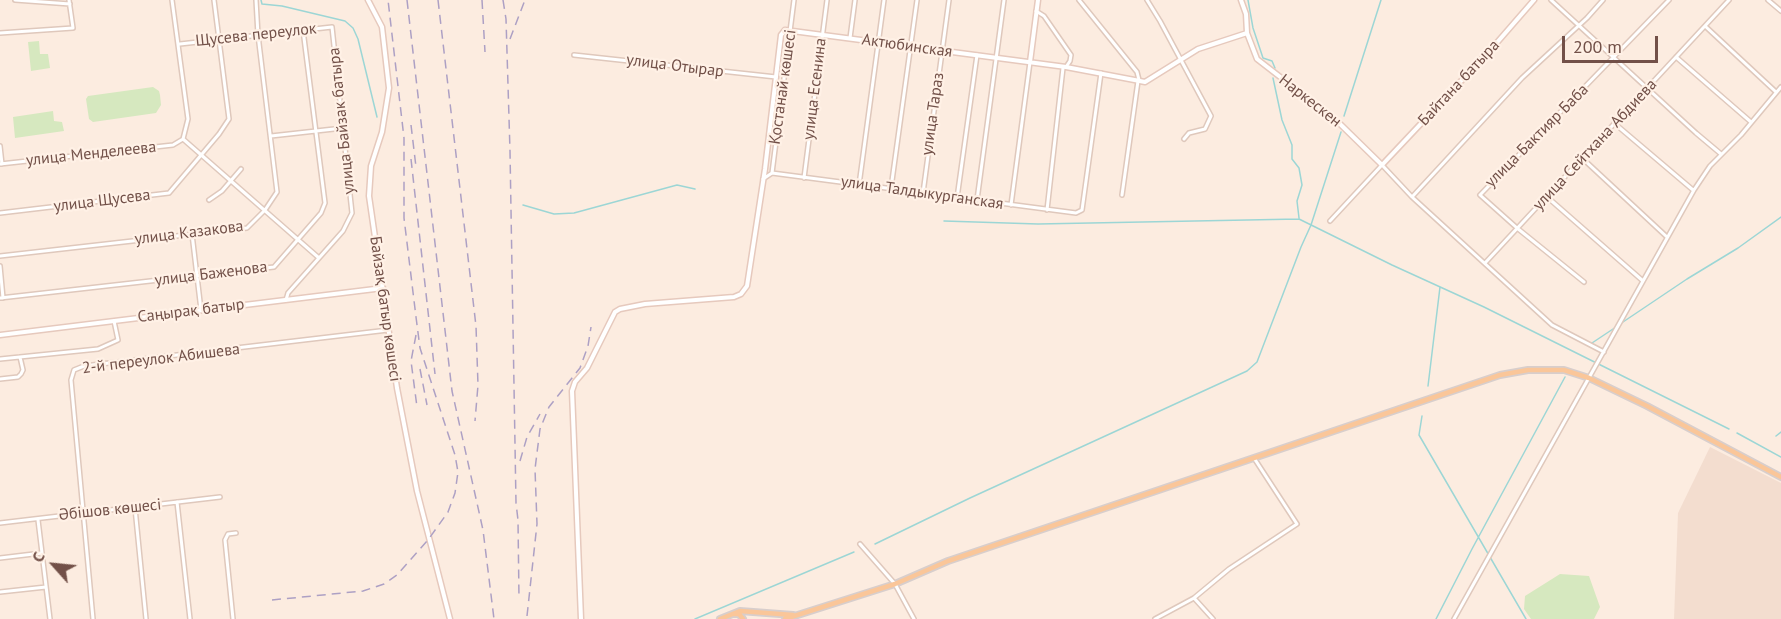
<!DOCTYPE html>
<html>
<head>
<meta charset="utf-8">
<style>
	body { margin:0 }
	#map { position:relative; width:1781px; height:619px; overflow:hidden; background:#fcece0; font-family:"PT Sans",sans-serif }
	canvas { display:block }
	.north { position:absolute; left:24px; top:535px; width:60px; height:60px; -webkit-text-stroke:4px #fff1e6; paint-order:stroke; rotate:297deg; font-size:16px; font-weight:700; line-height:24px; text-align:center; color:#725048 }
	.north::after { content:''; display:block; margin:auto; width:21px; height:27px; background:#725048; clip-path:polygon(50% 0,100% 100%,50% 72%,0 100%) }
	.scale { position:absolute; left:1562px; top:36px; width:96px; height:27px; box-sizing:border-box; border:3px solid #725048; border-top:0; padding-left:8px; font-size:18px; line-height:21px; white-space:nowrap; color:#725048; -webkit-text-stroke:4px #fff1e6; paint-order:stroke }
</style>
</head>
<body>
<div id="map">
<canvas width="1781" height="619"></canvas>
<div class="north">С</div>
<div class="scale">200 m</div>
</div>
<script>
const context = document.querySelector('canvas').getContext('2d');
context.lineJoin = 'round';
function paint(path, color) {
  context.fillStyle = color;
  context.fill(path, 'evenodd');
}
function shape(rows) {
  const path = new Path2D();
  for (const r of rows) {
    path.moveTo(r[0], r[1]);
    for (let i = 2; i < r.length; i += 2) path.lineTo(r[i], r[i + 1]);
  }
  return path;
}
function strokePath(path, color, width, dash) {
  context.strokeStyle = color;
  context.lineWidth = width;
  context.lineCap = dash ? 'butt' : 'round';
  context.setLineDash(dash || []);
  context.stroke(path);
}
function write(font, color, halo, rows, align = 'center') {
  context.font = font + ' "PT Sans",sans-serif';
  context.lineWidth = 4.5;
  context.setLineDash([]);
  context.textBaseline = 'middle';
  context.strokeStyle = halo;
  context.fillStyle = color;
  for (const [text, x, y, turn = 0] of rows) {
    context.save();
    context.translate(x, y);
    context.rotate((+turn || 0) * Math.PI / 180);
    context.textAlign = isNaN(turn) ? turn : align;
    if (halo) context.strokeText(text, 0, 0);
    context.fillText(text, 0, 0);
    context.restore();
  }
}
paint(shape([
	[1710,447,1781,483,1781,619,1674,619,1678,513]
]), '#f3ddcf');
paint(shape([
	[39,41,40,54,48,54,50,68,31,71,28,42],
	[153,87,159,91,160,95,161,105,156,113,93,122,89,119,86,99,88,96],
	[53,111,54,121,62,122,64,131,15,138,13,117],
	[1560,574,1589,576,1600,607,1594,619,1531,619,1524,609,1525,596]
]), '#d6e8bf');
strokePath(shape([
	[261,0,262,4,282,6,345,21,353,28,358,39,377,117],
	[1248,0,1253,28,1263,58,1272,61,1275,68],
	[1273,78,1282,120,1292,145,1292,159,1299,168,1302,185,1297,201,1299,218],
	[1344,116,1381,0],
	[523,205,554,214,574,213,677,185,695,189],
	[944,221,1038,224,1299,219,1392,265,1484,307,1729,429],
	[1620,324,1687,279,1738,248,1781,217],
	[1592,343,1616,327],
	[1428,386,1440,287],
	[1422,416,1419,435,1526,619],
	[1737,433,1781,457],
	[1776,436,1781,432],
	[875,544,970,498,1247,371,1257,362,1301,247,1311,225,1341,132],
	[695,619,854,552],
	[1436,619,1472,549,1565,377]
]), '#9cd6d5', 1.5);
const street = shape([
	[15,0,70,4],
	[1079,0,1137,72,1139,80],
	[1147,0,1160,21,1211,116,1205,129,1189,133,1184,139],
	[1551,0,1696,133,1721,154],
	[1768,0,1781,11],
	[1036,11,1044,16,1071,55,1070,61,1066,67],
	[1705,26,1776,92],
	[0,33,73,28,69,0],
	[850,38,855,0],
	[180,44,332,27,352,213,343,231,288,293,286,300],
	[574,55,776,77],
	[1676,57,1751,122],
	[1614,123,1693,190],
	[271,136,343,128],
	[183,139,319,258],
	[0,146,2,164],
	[1582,158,1667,237],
	[0,164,173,145,183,139,188,119,172,0],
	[772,173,794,0],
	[804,178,827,0],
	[763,179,772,173,1076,213,1082,210,1101,73],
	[859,185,884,0],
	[891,188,917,0],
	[923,193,949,0],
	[1122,195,1138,81],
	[1546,196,1643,281],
	[1412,197,1522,78,1587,18,1603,0],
	[957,198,977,55],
	[209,200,222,191,241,169],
	[977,200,1004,0],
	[1011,205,1030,62],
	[1047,210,1063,68],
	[0,213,169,193,219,134,229,119,214,0],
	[1330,221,1382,165,1412,197,1552,325,1604,352],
	[192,234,201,310],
	[0,256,247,228,265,210,277,192,258,35,256,0],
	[1485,263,1729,0],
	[0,266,3,298],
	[1584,282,1517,228,1480,195,1669,0],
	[0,298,274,267,321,213,325,203,303,30],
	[0,359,98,349,118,340,114,321],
	[0,379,18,377,21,374,23,370,20,357],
	[177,502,190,619],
	[135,508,146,619],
	[38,520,50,619],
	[0,523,220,497],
	[860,544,895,584,914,619],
	[0,558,42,553],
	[0,592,46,587],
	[1194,598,1213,619],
	[93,619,71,380,74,370,84,366,388,330],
	[233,619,225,540,228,534,236,533],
	[1155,619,1194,598,1229,569,1297,524,1254,458],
	[1454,619,1694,190,1710,166,1741,135,1781,87]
]);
const secondary = shape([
	[368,0,382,27,389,88,382,132,371,166,369,196,397,388,417,491,450,619],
	[1241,0,1246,14,1247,33,1257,59,1337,121,1382,165,1494,46,1534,0],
	[1030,62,1038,0],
	[0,335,383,288],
	[581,619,572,391,575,382,587,368,615,312,620,309,645,304,734,297,741,294,747,286,765,169,781,35,785,30,1066,67,1145,82,1198,49,1247,33]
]);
const primary = shape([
	[734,614,739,614,743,619],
	[720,619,740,611,793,615],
	[785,619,895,584,948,561,1500,375,1528,370,1564,370,1589,378,1647,406,1781,477]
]);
strokePath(street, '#dfc8bc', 6);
strokePath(secondary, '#e6c9bd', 7);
strokePath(primary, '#d8cecc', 8);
strokePath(street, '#fff', 3);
strokePath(secondary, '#fff', 4);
strokePath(primary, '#fac699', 4.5);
strokePath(shape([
	[407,0,452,391,483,530,494,619],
	[438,0,476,326,478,385,475,421],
	[482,0,485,52],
	[503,0,506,19,510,151,516,503,518,520,519,599],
	[510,39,525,0],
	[411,125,416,167],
	[411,159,435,374],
	[416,335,411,361,417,407],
	[420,369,427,405],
	[520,461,527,437,540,414],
	[272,600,363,591,384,584,397,575,428,540,448,512,455,493,458,472,455,455,420,348,416,317,404,218,404,138,388,0],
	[527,616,537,524,535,469,540,429,549,407,580,368,588,346,591,327]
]), '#ada0c4', 1.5, [9, 6]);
write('16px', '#725048', '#fff1e6', [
	["Щусева переулок",256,35,-6],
	["Актюбинская",907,46,8],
	["улица Отырар",675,66,7],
	["Байтана батыра",1459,83,-47],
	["Қостанай көшесі",783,87,-82],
	["улица Есенина",815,89,-83],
	["Наркескен",1310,101,38],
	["улица Тараз",933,114,-82],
	["улица Байзак батыра",342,121,-96],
	["улица Бактияр Баба",1537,136,-45],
	["улица Сейтхана Абдиева",1595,145,-47],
	["улица Менделеева",91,154,-6],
	["улица Талдыкурганская",922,193,8],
	["улица Щусева",102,201,-7],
	["улица Казакова",189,233,-7],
	["улица Баженова",211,274,-7],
	["Байзақ батыр көшесі",385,309,82],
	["Саңырақ батыр",191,311,-7],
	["2-й переулок Абишева",161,359,-7],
	["Әбішов көшесі",110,510,-6]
]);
</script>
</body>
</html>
